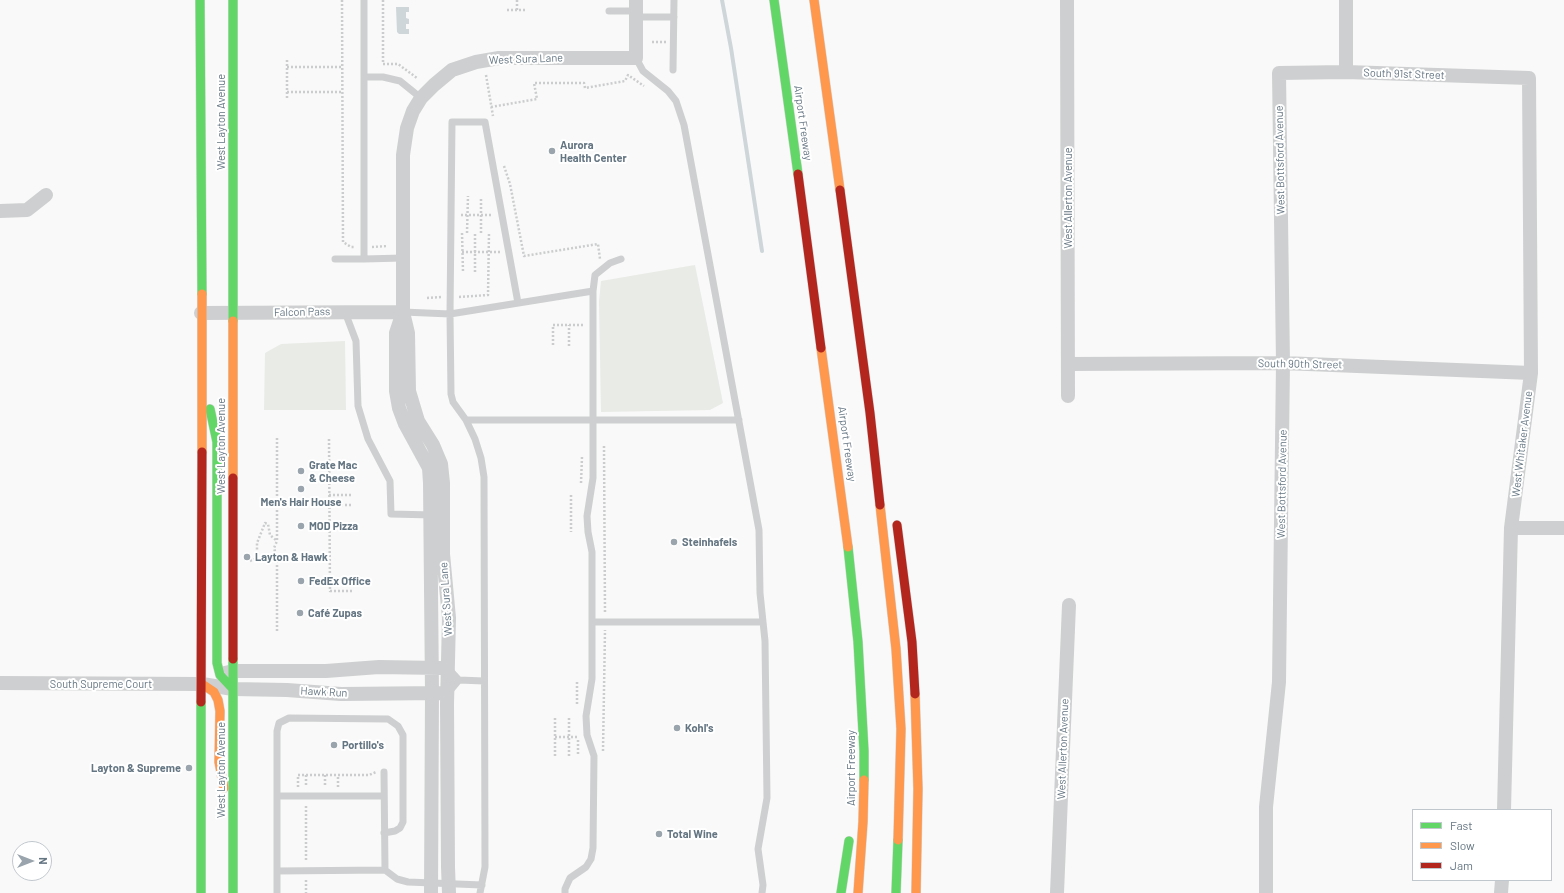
<!DOCTYPE html>
<html>
<head>
<meta charset="utf-8">
<style>
	body { margin:0 }
	#map { position:relative; width:1564px; height:893px; overflow:hidden; background:#f9f9f9; font-family:Barlow,sans-serif }
	canvas { display:block }
	.legend { position:absolute; left:1412px; top:809px; width:140px; height:72px; box-sizing:border-box; background:#fff; border:1px solid #c1c8cd; margin:0; padding:5px 7px; list-style:none; font-size:12px; color:#657683 }
	.legend li { display:flex; align-items:center; gap:8px; height:20px }
	.legend b { width:20px; border:1px solid #c1c8cd }
	.north { position:absolute; left:12px; top:841px; width:40px; height:40px; box-sizing:border-box; background:#fff; border:1px solid #c1c8cd; border-radius:50%; rotate:90deg; font-size:11px; font-weight:700; line-height:16px; text-align:center; color:#657683 }
	.north::after { content:''; display:block; margin:auto; width:14px; height:18px; background:#99a4ac; clip-path:polygon(50% 0,100% 100%,50% 72%,0 100%) }
</style>
</head>
<body>
<div id="map">
<canvas width="1564" height="893"></canvas>
<ul class="legend">
<li><b style="height:5px;background:#63d668"></b>Fast</li>
<li><b style="height:5px;background:#ff974d"></b>Slow</li>
<li><b style="height:5px;background:#b3261e"></b>Jam</li>
</ul>
<div class="north">N</div>
</div>
<script>
const context = document.querySelector('canvas').getContext('2d');
context.lineJoin = 'round';
function paint(path, color) {
  context.fillStyle = color;
  context.fill(path, 'evenodd');
}
function shape(rows) {
  const path = new Path2D();
  for (const r of rows) {
    path.moveTo(r[0], r[1]);
    for (let i = 2; i < r.length; i += 2) path.lineTo(r[i], r[i + 1]);
  }
  return path;
}
function strokePath(path, color, width, dash) {
  context.strokeStyle = color;
  context.lineWidth = width;
  context.lineCap = dash ? 'butt' : 'round';
  context.setLineDash(dash || []);
  context.stroke(path);
}
function write(font, color, halo, rows, align = 'center') {
  context.font = font + ' Barlow,sans-serif';
  context.lineWidth = 4;
  context.setLineDash([]);
  context.textBaseline = 'middle';
  context.strokeStyle = halo;
  context.fillStyle = color;
  for (const [text, x, y, turn = 0] of rows) {
    context.save();
    context.translate(x, y);
    context.rotate((+turn || 0) * Math.PI / 180);
    context.textAlign = isNaN(turn) ? turn : align;
    if (halo) context.strokeText(text, 0, 0);
    context.fillText(text, 0, 0);
    context.restore();
  }
}
paint(shape([
	[695,265,723,403,710,410,601,412,599,302,601,281],
	[345,341,346,410,264,410,265,353,281,344]
]), '#e8ebe6');
paint(shape([
	[396,7,409,7,409,12,406,12,406,18,409,19,409,24,406,24,406,29,409,29,409,34,399,34,397,32]
]), '#ced6d9');
strokePath(shape([
	[722,0,731,48,762,251]
]), '#ced6d9', 4);
const fast = shape([
	[200,0,202,294],
	[233,0,233,321],
	[774,0,798,174],
	[210,409,217,442,217,663,220,675,233,689],
	[848,547,858,642,864,751,864,780],
	[233,659,233,893],
	[201,893,201,702],
	[841,893,849,841],
	[896,893,898,840]
]);
const slow = shape([
	[814,0,840,190],
	[233,321,233,478],
	[821,348,848,547],
	[202,452,202,294],
	[880,505,896,649,901,729,898,840],
	[202,684,214,692,218,700,220,711,219,762,224,788],
	[915,694,918,789,916,893],
	[858,893,863,822,864,780]
]);
const jam = shape([
	[798,174,821,348],
	[840,190,870,413,880,505],
	[233,478,233,659],
	[897,525,912,642,915,694],
	[201,702,202,452]
]);
strokePath(fast, '#d5d6d7', 10);
strokePath(slow, '#d5d6d7', 10);
strokePath(jam, '#d5d6d7', 10);
strokePath(shape([
	[342,0,343,242,351,247,355,247],
	[383,0,383,64,398,64,417,78],
	[507,10,527,10],
	[517,10,517,0],
	[652,42,666,42],
	[287,60,287,99],
	[287,67,342,67],
	[486,75,493,116],
	[287,92,342,92],
	[491,107,537,99,534,83,584,83,585,88,625,81,628,75,644,86],
	[504,166,510,184,524,256,598,244,600,259],
	[461,215,493,215],
	[462,233,463,272],
	[467,233,468,196],
	[481,233,481,197],
	[372,247,388,246],
	[462,252,500,252],
	[475,272,475,233],
	[459,297,488,295,489,233],
	[427,298,441,297],
	[553,345,553,325,584,325],
	[569,346,569,325],
	[329,439,330,591,352,591],
	[604,446,605,613],
	[581,483,582,457],
	[329,495,352,495],
	[571,495,571,532],
	[329,505,352,505],
	[250,561,257,558,257,543,265,523,268,524,270,535,277,541],
	[277,631,277,558,274,548,277,541,277,438],
	[577,704,577,681],
	[555,718,555,756],
	[569,718,569,756],
	[555,737,578,737],
	[578,740,578,756],
	[603,751,605,630],
	[306,775,306,786],
	[325,775,325,787],
	[298,787,298,775,369,775,376,772],
	[338,787,338,775],
	[306,806,306,862],
	[306,880,306,893]
]), '#cbcccd', 2.5, [2, 2]);
strokePath(shape([
	[364,0,364,77,383,77,400,81,421,98],
	[609,11,636,11],
	[636,17,674,17],
	[636,58,643,71,668,91,676,101,684,125,759,530,760,593,765,641,767,798,758,849,763,885,762,893],
	[673,70,674,0],
	[364,77,364,259,403,258],
	[335,259,364,259],
	[593,291,595,275,610,263,621,259],
	[518,303,485,122,452,122,450,314,593,291,593,478,587,516,588,532,592,552,592,679,586,716,587,735,594,756,593,848,591,859,586,867,570,878,565,889,565,893],
	[345,312,356,341,358,406,368,439,390,481,391,514,433,515],
	[403,312,450,314,451,394,453,402,466,420,739,420],
	[466,420,475,439,481,458,484,477,485,867,480,893],
	[592,622,763,622],
	[448,668,459,680,449,692],
	[459,680,484,681],
	[384,772,385,870],
	[277,796,277,731,279,723,289,718,388,719,398,726,403,735,403,822,400,828,395,831,384,833],
	[384,796,277,796,277,871,385,870,397,879,408,882,482,885],
	[277,893,277,871]
]), '#cecfd0', 7);
strokePath(shape([
	[1067,0,1068,396],
	[1346,0,1346,72],
	[0,211,27,210,46,195],
	[403,312,396,333,396,391,399,408,405,424,429,468,430,483,432,693,431,893],
	[201,313,403,312],
	[1068,364,1283,363,1531,373],
	[1511,528,1564,528],
	[225,673,233,671,326,671,379,667,440,668],
	[0,683,202,684,233,689,287,690,341,694,441,693],
	[449,893,448,867,447,704,449,618,443,554,443,483,441,464,433,445,418,421,409,391,408,333,403,312,403,155,407,128,413,111,421,98,434,85,452,70,476,62,499,58,636,58,636,0],
	[1057,893,1069,605],
	[1266,893,1266,807,1279,682,1283,363,1279,73,1346,72,1529,78,1531,373,1511,528,1504,810],
	[1501,893,1502,880]
]), '#cecfd0', 14);
strokePath(fast, '#63d668', 9);
strokePath(slow, '#ff974d', 9);
strokePath(jam, '#b3261e', 9);
for (const [x, y, r, color] of [
	[552,151,4,"#99a4ac"],
	[301,471,4,"#99a4ac"],
	[301,489,4,"#99a4ac"],
	[301,526,4,"#99a4ac"],
	[674,542,4,"#99a4ac"],
	[247,557,4,"#99a4ac"],
	[301,581,4,"#99a4ac"],
	[300,613,4,"#99a4ac"],
	[677,728,4,"#99a4ac"],
	[334,745,4,"#99a4ac"],
	[189,768,4,"#99a4ac"],
	[659,834,4,"#99a4ac"]
]) {
  const dot = new Path2D();
  dot.arc(x, y, r, 0, 2 * Math.PI);
  context.fillStyle = color;
  context.fill(dot);
  strokePath(dot, '#fff', 1.5);
}
write('11px', '#657683', '#fff', [
	["West Sura Lane",526,59,-2],
	["South 91st Street",1404,74,2],
	["West Layton Avenue",221,122,-90],
	["Airport Freeway",803,123,82],
	["West Bottsford Avenue",1280,160,-91],
	["West Allerton Avenue",1068,198,-90],
	["Falcon Pass",302,312,-1],
	["South 90th Street",1300,364,1],
	["Airport Freeway",847,444,82],
	["West Whitaker Avenue",1522,444,-83],
	["West Layton Avenue",221,446,-90],
	["West Bottsford Avenue",1282,484,-89],
	["West Sura Lane",446,599,-94],
	["South Supreme Court",101,684],
	["Hawk Run",324,692,3],
	["West Allerton Avenue",1063,749,-88],
	["Airport Freeway",851,768,-90],
	["West Layton Avenue",221,770,-90]
]);
write('bold 11px', '#657683', '#fff', [
	["Aurora",560,145],
	["Health Center",560,158],
	["Grate Mac",309,465],
	["& Cheese",309,478],
	["Men's Hair House",301,502,"center"],
	["MOD Pizza",309,526],
	["Steinhafels",682,542],
	["Layton & Hawk",255,557],
	["FedEx Office",309,581],
	["Café Zupas",308,613],
	["Kohl's",685,728],
	["Portillo's",342,745],
	["Layton & Supreme",181,768,"right"],
	["Total Wine",667,834]
], 'left');
</script>
</body>
</html>
